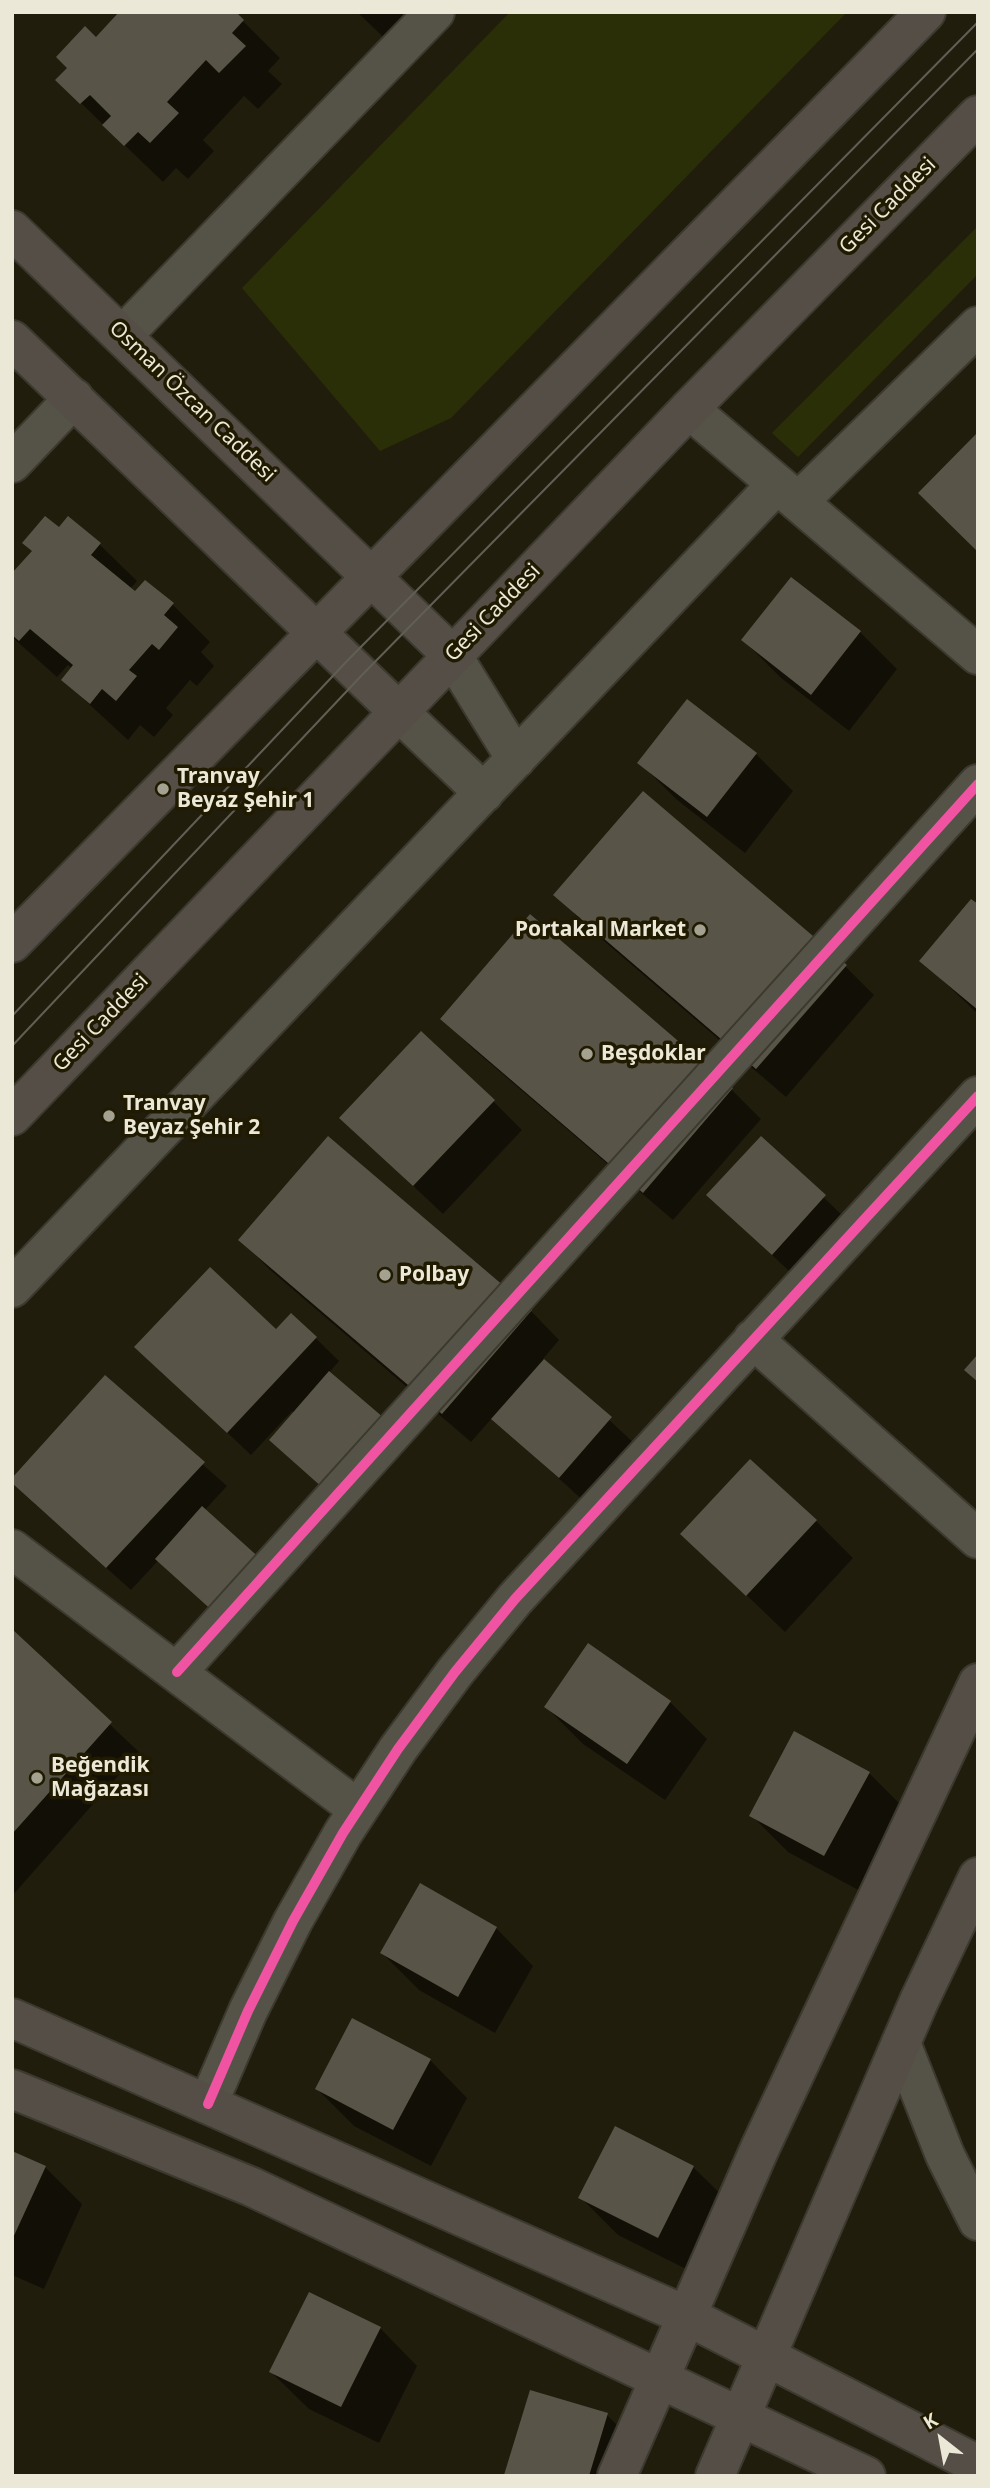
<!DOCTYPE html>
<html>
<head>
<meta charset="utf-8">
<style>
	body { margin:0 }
	#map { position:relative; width:990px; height:2488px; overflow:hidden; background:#211d0d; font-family:"Noto Sans",sans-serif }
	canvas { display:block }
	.frame { position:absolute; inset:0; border:14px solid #ebe8d7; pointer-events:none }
	.north { position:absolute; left:906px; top:2404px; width:70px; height:70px; -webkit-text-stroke:5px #1f1a00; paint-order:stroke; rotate:329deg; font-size:19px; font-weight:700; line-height:28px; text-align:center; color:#ebe8d7 }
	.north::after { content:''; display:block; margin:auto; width:24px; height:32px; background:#ebe8d7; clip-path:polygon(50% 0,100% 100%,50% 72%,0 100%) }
</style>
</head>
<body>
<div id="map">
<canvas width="990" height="2488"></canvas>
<div class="frame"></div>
<div class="north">K</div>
</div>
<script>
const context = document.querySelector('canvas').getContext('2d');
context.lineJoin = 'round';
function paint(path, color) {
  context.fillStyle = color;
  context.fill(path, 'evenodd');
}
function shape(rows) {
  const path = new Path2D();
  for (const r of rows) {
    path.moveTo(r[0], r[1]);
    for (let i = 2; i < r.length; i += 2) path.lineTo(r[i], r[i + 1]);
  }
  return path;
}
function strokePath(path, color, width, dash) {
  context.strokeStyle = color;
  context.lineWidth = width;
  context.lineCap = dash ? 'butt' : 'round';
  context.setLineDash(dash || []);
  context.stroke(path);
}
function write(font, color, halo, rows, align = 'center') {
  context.font = font + ' "Noto Sans",sans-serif';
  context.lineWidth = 7;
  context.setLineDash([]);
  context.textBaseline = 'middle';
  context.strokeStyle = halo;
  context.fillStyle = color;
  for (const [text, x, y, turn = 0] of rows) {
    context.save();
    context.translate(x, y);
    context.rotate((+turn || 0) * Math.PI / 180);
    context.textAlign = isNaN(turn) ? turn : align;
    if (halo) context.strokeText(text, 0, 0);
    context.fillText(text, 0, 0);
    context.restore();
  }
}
paint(shape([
	[510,12,847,12,451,418,380,451,242,288],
	[978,226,978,274,798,457,772,433]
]), '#2b2f07');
paint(shape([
	[234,12,280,58,268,71,282,84,258,109,244,96,203,140,214,151,188,179,176,168,163,182,57,80,96,39],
	[357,12,440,12,399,52],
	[59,530,99,544,137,581,130,589,173,605,210,642,201,652,214,666,197,686,190,680,166,708,173,715,154,737,140,725,128,740,63,680,73,669,68,665,57,677,12,637,12,575],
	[860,632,897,669,849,731,780,677,743,640],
	[756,754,793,791,745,853,676,799,639,762],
	[556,895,845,966,874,995,786,1097,584,924],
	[978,907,978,1014,922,961],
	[530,917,732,1090,761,1119,673,1220,472,1048,443,1019],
	[493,1101,522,1130,443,1214,371,1146],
	[761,1138,862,1234,810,1291,709,1195],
	[241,1240,531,1311,559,1340,543,1359,647,1455,597,1513,492,1418,471,1442,269,1269],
	[292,1315,339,1361,294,1413,292,1411,251,1455,160,1369,276,1331],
	[105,1378,227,1486,131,1590,35,1504],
	[816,1521,853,1558,785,1632,683,1534],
	[12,1632,139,1752,12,1896],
	[670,1702,707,1739,665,1800,583,1744,546,1707],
	[869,1773,906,1810,862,1892,788,1852,751,1815],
	[421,1886,496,1928,533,1966,495,2033,419,1990,382,1953],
	[430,2060,467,2098,431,2166,354,2126,317,2089],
	[616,2129,693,2167,731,2204,696,2274,618,2235,581,2198],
	[12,2153,45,2167,82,2204,44,2289,12,2275],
	[380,2328,417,2366,379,2443,309,2409,271,2372],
	[607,2415,644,2452,637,2476,506,2475]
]), '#0007');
paint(shape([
	[119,12,236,12,244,20,232,33,246,46,219,73,206,60,167,102,179,113,150,143,138,132,124,146,102,125,111,116,90,95,80,104,55,80,67,68,56,57,85,26,96,37],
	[978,432,978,552,918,493],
	[45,516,59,527,68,516,101,543,91,555,135,591,145,580,174,603,164,615,178,627,159,650,152,644,129,670,137,676,116,701,102,689,90,704,61,680,73,665,30,629,19,641,12,635,12,573,32,551,22,543],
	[791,577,861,631,811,695,741,640],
	[687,699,757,753,707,817,637,763],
	[643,791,847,965,756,1069,553,895],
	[971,899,978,904,978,1010,919,961],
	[530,914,733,1088,643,1193,440,1019],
	[421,1031,495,1100,413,1186,339,1118],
	[328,1136,532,1310,442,1414,238,1240],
	[761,1136,826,1195,772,1255,706,1195],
	[210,1267,276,1329,291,1313,317,1337,227,1433,134,1347],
	[978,1354,978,1382,964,1370],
	[544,1359,612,1417,559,1478,491,1419],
	[329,1371,384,1418,323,1488,269,1440],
	[105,1375,205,1462,106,1568,12,1483,12,1478],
	[750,1459,817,1520,746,1596,680,1534],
	[202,1506,264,1562,216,1614,155,1559],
	[12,1629,112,1722,12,1834],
	[588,1643,671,1701,627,1764,544,1707],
	[794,1731,870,1772,824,1856,749,1816],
	[420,1883,497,1927,458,1997,380,1953],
	[352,2018,431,2059,393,2130,315,2089],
	[615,2126,694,2166,658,2238,578,2198],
	[12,2151,46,2166,12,2240],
	[309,2292,381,2327,341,2407,269,2372],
	[530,2390,608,2413,589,2476,504,2475]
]), '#585548');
const street = shape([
	[123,335,435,12],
	[689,409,978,655],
	[12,463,74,398],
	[798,502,978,326],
	[452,655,516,759],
	[399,712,484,793],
	[12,1288,777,484],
	[753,1339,978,1539],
	[12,1549,358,1809],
	[177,1672,978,784],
	[901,2043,945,2155,978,2221],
	[208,2104,248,2011,293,1921,343,1833,398,1749,455,1672,515,1599,978,1096]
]);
const secondary = shape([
	[12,230,452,655],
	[12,340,399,712],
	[12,943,926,12],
	[12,1116,689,409,978,115],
	[12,2018,687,2316,978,2465],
	[12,2089,252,2187,866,2476],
	[617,2476,760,2148,978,1683],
	[715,2476,919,2001,978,1877]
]);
strokePath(street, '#3c392e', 42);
strokePath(secondary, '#3c392e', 42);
strokePath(street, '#555347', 38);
strokePath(secondary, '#544e47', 38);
strokePath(shape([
	[12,1016,347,661,978,22],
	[12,1046,362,675,978,49]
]), '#615e54', 2);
strokePath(shape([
	[177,1672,978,784],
	[208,2104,248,2011,293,1921,343,1833,398,1749,455,1672,515,1599,978,1096]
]), '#f153a3', 10);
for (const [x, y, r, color] of [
	[163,789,7,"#a4a190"],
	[700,930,7,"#a4a190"],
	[587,1054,7,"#a4a190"],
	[109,1116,7,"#a4a190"],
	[385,1275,7,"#a4a190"],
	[37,1778,7,"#a4a190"]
]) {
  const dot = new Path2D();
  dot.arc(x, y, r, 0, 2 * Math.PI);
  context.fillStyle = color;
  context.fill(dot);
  strokePath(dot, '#1f1a00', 2.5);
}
write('21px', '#ebe8d7', '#1f1a00', [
	["Gesi Caddesi",888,206,-45],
	["Osman Özcan Caddesi",192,402,44],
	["Gesi Caddesi",493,613,-46],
	["Gesi Caddesi",101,1023,-46]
]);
write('bold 21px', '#ebe8d7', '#1f1a00', [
	["Tranvay",177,777],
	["Beyaz Şehir 1",177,801],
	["Portakal Market",686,930,"right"],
	["Beşdoklar",601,1054],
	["Tranvay",123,1104],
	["Beyaz Şehir 2",123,1128],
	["Polbay",399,1275],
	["Beğendik",51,1766],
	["Mağazası",51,1790]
], 'left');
</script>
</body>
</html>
